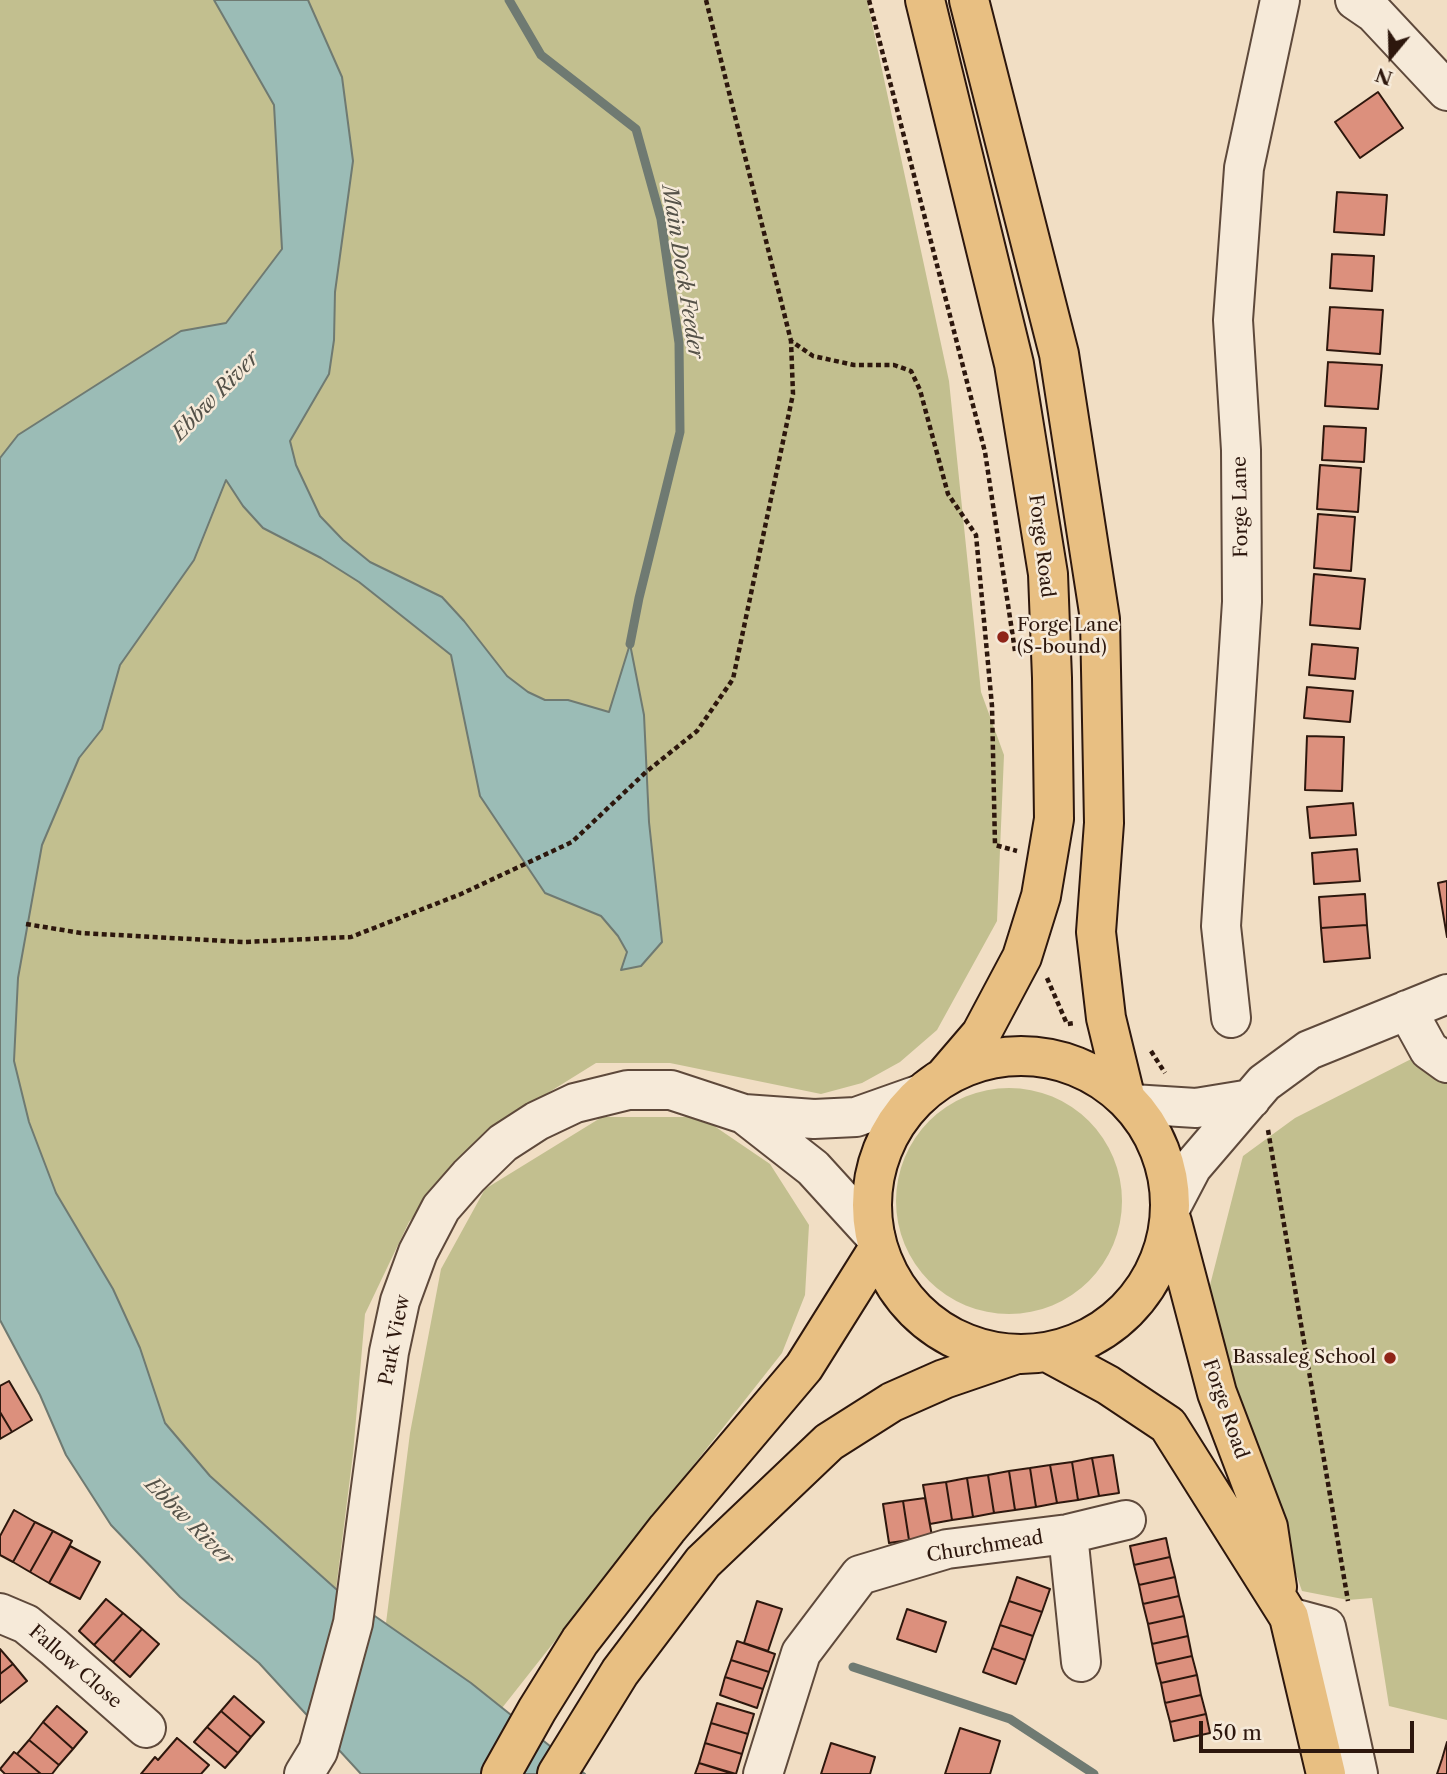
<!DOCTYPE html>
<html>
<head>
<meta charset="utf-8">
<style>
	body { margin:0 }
	#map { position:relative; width:1447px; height:1774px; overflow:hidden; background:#f1dec4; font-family:"Libre Caslon Text",serif }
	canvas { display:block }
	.north { position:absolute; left:1356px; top:21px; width:70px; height:70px; -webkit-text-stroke:5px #f6ead9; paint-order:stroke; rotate:199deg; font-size:19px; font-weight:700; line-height:28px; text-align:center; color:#2d170d }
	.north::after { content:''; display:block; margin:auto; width:24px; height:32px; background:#2d170d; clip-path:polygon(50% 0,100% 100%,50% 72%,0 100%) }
	.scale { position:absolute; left:1199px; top:1721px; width:215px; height:32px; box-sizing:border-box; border:4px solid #2d170d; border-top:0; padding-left:9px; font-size:21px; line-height:24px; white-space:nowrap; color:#2d170d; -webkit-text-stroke:5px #f6ead9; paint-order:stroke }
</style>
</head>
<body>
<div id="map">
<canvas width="1447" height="1774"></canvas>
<div class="north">N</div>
<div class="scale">50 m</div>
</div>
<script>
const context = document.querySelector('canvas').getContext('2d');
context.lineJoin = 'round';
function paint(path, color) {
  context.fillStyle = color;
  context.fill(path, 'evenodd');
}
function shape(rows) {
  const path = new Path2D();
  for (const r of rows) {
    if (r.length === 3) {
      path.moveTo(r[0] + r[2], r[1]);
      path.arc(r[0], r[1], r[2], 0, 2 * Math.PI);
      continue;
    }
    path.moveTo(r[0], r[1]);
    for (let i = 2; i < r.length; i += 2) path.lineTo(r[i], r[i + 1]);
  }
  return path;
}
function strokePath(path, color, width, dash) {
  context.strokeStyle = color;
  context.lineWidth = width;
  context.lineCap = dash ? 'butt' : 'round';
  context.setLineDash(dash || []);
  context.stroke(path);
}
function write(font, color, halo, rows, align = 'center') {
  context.font = font + ' "Libre Caslon Text",serif';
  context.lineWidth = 5;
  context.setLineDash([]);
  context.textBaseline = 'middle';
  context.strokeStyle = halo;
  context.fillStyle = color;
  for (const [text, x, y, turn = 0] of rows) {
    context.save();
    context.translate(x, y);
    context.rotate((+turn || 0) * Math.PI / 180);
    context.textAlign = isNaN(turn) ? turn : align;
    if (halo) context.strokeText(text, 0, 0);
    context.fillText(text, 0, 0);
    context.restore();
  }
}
paint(shape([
	[0,0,214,0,274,105,283,249,226,323,181,332,19,435,0,458],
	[308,0,867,0,949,381,981,692,1004,755,997,921,937,1030,900,1062,862,1083,821,1094,670,1063,596,1063,485,1132,409,1222,365,1314,353,1454,336,1589,210,1476,165,1423,140,1348,113,1289,56,1193,29,1122,14,1061,18,978,42,845,79,758,102,729,120,665,194,560,226,479,243,506,359,582,451,655,545,893,601,916,618,936,627,953,621,970,641,966,649,822,648,787,631,646,609,712,568,700,545,700,528,692,507,676,464,621,442,597,370,562,343,540,320,516,296,465,290,441,329,374,334,340,342,77],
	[1429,1050,1447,1063,1447,1720,1389,1706,1372,1598,1348,1600,1302,1591,1244,1426,1209,1289,1243,1156,1295,1118],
	[1009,1201,113],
	[602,1117,701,1117,770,1164,809,1225,805,1295,782,1353,502,1708,386,1623,410,1433,441,1269,485,1189]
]), '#c2bf8f');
const water = shape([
	[214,0,308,0,342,77,353,161,335,292,334,340,329,374,290,441,296,465,320,516,343,540,370,562,442,597,464,621,507,676,528,692,545,700,568,700,609,712,630,644,644,715,649,822,662,942,641,966,621,970,627,952,618,936,601,916,545,893,480,796,451,655,359,582,321,558,263,528,243,506,226,480,194,560,120,665,102,729,79,758,42,845,18,978,14,1061,29,1122,56,1193,113,1289,140,1348,165,1423,210,1476,336,1589,471,1683,585,1774,361,1774,259,1663,180,1597,111,1525,66,1455,40,1395,0,1320,0,458,18,435,181,331,226,323,282,249,274,105,214,0]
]);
paint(water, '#9bbcb6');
strokePath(water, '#6f7a72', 2);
strokePath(shape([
	[509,0,541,55,636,129,661,219,679,343,680,432,639,598,630,644],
	[853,1667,1010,1719,1094,1774]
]), '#6f7a72', 9);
const building = shape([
	[1378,92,1403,128,1360,158,1335,122,1378,92],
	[1337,192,1387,195,1384,235,1334,232,1337,192],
	[1332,254,1374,256,1372,291,1330,288,1332,254],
	[1330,307,1383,310,1380,354,1327,350,1330,307],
	[1328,362,1382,365,1378,409,1325,406,1328,362],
	[1324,426,1366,428,1364,462,1322,460,1324,426],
	[1320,465,1361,468,1358,512,1317,509,1320,465],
	[1318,514,1355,517,1351,571,1314,568,1318,514],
	[1314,574,1365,579,1360,629,1310,625,1314,574],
	[1312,644,1358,648,1355,679,1309,675,1312,644],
	[1307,687,1353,691,1350,722,1304,718,1307,687],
	[1307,736,1344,737,1342,791,1305,790,1307,736],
	[1353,803,1356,835,1310,838,1307,807,1353,803],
	[1357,849,1360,881,1314,884,1312,853,1357,849],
	[1447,881,1447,937,1438,883,1447,881],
	[1365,894,1367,925,1321,928,1319,897,1365,894],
	[1367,925,1370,958,1324,962,1321,928,1367,925],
	[9,1381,32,1420,12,1432,0,1412,0,1386,9,1381],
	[0,1412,12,1432,0,1439,0,1412],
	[1113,1455,1119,1493,1099,1496,1092,1458,1113,1455],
	[1092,1458,1099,1496,1078,1500,1072,1462,1092,1458],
	[1072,1462,1078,1500,1057,1503,1050,1465,1072,1462],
	[1050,1465,1057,1503,1036,1507,1030,1468,1050,1465],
	[1030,1468,1036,1507,1015,1510,1009,1471,1030,1468],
	[1009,1471,1015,1510,994,1513,988,1475,1009,1471],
	[988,1475,994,1513,973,1517,967,1478,988,1475],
	[967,1478,973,1517,952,1520,946,1482,967,1478],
	[946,1482,952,1520,930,1524,923,1485,946,1482],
	[925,1498,932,1536,909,1540,903,1501,925,1498],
	[903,1501,909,1540,889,1543,883,1504,903,1501],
	[14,1510,35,1522,13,1562,0,1555,0,1536,14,1510],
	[35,1522,53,1531,30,1572,13,1562,35,1522],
	[53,1531,72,1541,49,1583,30,1572,53,1531],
	[1166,1538,1170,1557,1134,1565,1130,1546,1166,1538],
	[70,1546,100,1562,80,1599,49,1583,70,1546],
	[1170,1557,1175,1577,1139,1585,1134,1565,1170,1557],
	[1017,1577,1050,1589,1042,1612,1009,1601,1017,1577],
	[1175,1577,1179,1596,1143,1604,1139,1585,1175,1577],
	[1179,1596,1184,1616,1148,1624,1143,1604,1179,1596],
	[106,1599,123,1613,94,1645,79,1631,106,1599],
	[757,1601,782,1609,768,1651,744,1643,757,1601],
	[1009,1601,1042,1612,1033,1636,1000,1625,1009,1601],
	[907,1609,946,1622,936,1652,897,1639,907,1609],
	[123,1613,142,1629,113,1662,94,1645,123,1613],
	[1184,1616,1188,1636,1152,1644,1148,1624,1184,1616],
	[1000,1625,1033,1636,1025,1660,992,1648,1000,1625],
	[142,1629,159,1644,130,1677,113,1662,142,1629],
	[1188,1636,1192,1656,1156,1664,1152,1644,1188,1636],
	[737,1641,775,1654,769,1672,731,1660,737,1641],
	[992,1648,1025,1660,1016,1684,983,1672,992,1648],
	[0,1649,13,1664,0,1674,0,1649],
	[1192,1656,1197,1675,1161,1683,1156,1664,1192,1656],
	[731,1660,769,1672,763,1689,725,1677,731,1660],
	[13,1664,27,1681,0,1703,0,1674,13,1664],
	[1197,1675,1201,1695,1165,1703,1161,1683,1197,1675],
	[725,1677,763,1689,757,1708,720,1695,725,1677],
	[1201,1695,1206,1714,1170,1722,1165,1703,1201,1695],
	[234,1696,264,1722,251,1737,221,1711,234,1696],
	[717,1703,754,1714,748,1734,711,1723,717,1703],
	[57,1706,87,1732,73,1749,43,1722,57,1706],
	[221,1711,251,1737,238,1753,207,1727,221,1711],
	[1206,1714,1210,1733,1174,1741,1170,1722,1206,1714],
	[43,1722,73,1749,59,1765,29,1740,43,1722],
	[711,1723,748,1734,742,1754,705,1743,711,1723],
	[207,1727,238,1753,225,1768,194,1742,207,1727],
	[960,1728,1000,1741,990,1774,945,1774,960,1728],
	[177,1738,209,1765,201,1774,141,1774,155,1757,158,1760,177,1738],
	[29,1740,59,1765,52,1774,41,1774,17,1754,29,1740],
	[1447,1742,1447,1774,1437,1774,1442,1759,1447,1742],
	[705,1743,742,1754,736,1774,699,1763,705,1743],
	[831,1743,875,1757,870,1774,821,1774,831,1743],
	[14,1752,17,1754,41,1774,5,1774,0,1769,14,1752],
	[699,1763,733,1774,695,1774,699,1763]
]);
paint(building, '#dc907d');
strokePath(building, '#2d170d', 2);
const minor = shape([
	[1355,0,1374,13,1447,91],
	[1407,1010,1429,1050,1447,1063],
	[1231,1018,1221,926,1242,602,1241,450,1233,320,1244,168,1280,0],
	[1132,1104,1196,1108,1251,1099],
	[744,1114,813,1168,875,1236],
	[1171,1207,1192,1167,1264,1083,1309,1050,1447,994],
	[1068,1534,1081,1662],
	[0,1613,26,1624,54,1647,146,1728],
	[1289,1617,1326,1627,1358,1774],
	[304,1774,318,1751,353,1623,389,1352,400,1301,418,1252,441,1208,469,1176,503,1143,537,1121,575,1103,628,1090,671,1090,744,1114,814,1119,856,1117,921,1094],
	[763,1774,801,1653,860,1575,947,1549,1068,1534,1126,1520]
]);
const major = shape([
	[925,0,1014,364,1048,574,1052,678,1054,819,1041,896,1022,957,981,1034,945,1076],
	[969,0,1059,354,1100,619,1104,823,1096,932,1106,1018,1125,1096],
	[1021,1205,149],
	[1172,1222,1217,1393,1268,1527,1277,1587],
	[1047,1352,1108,1385,1168,1425,1289,1617,1326,1774],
	[501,1774,537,1710,580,1641,667,1529,804,1367,878,1249],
	[557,1774,620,1672,703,1562,829,1442,892,1402,944,1379,1014,1355]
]);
strokePath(minor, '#5e493b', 42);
strokePath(major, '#2d170d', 42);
strokePath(shape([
	[706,0,791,341,813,356,854,365,894,365,911,371,920,390,948,494,976,535,992,706,995,845,1017,851],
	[869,0,985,452,1015,651],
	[26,924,81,933,244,942,351,937,461,894,572,842,646,772,697,731,733,679,793,394,791,341],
	[1047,978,1067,1024,1075,1023],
	[1151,1051,1165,1073],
	[1268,1130,1348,1601]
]), '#2d170d', 4.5, [5, 3.5]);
strokePath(minor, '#f6ead9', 38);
strokePath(major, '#e8bf82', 38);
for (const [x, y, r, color] of [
	[1003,637,7,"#8f2418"],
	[1390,1358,7,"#8f2418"]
]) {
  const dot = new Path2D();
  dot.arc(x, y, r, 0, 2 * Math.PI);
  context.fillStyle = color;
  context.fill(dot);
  strokePath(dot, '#f6ead9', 2.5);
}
write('19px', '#2d170d', '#f6ead9', [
	["Forge Lane",1241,507,-91],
	["Forge Road",1041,546,83],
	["Park View",395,1340,-79],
	["Forge Road",1225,1409,71],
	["Churchmead",985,1547,-9],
	["Fallow Close",75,1667,41]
]);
write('19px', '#2d170d', '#f6ead9', [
	["Forge Lane",1017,626],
	["(S-bound)",1017,648],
	["Bassaleg School",1376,1358,"right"]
], 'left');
write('italic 21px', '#545148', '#f6ead9', [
	["Main Dock Feeder",682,272,81],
	["Ebbw River",216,396,-46],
	["Ebbw River",189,1522,45]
]);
</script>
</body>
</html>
